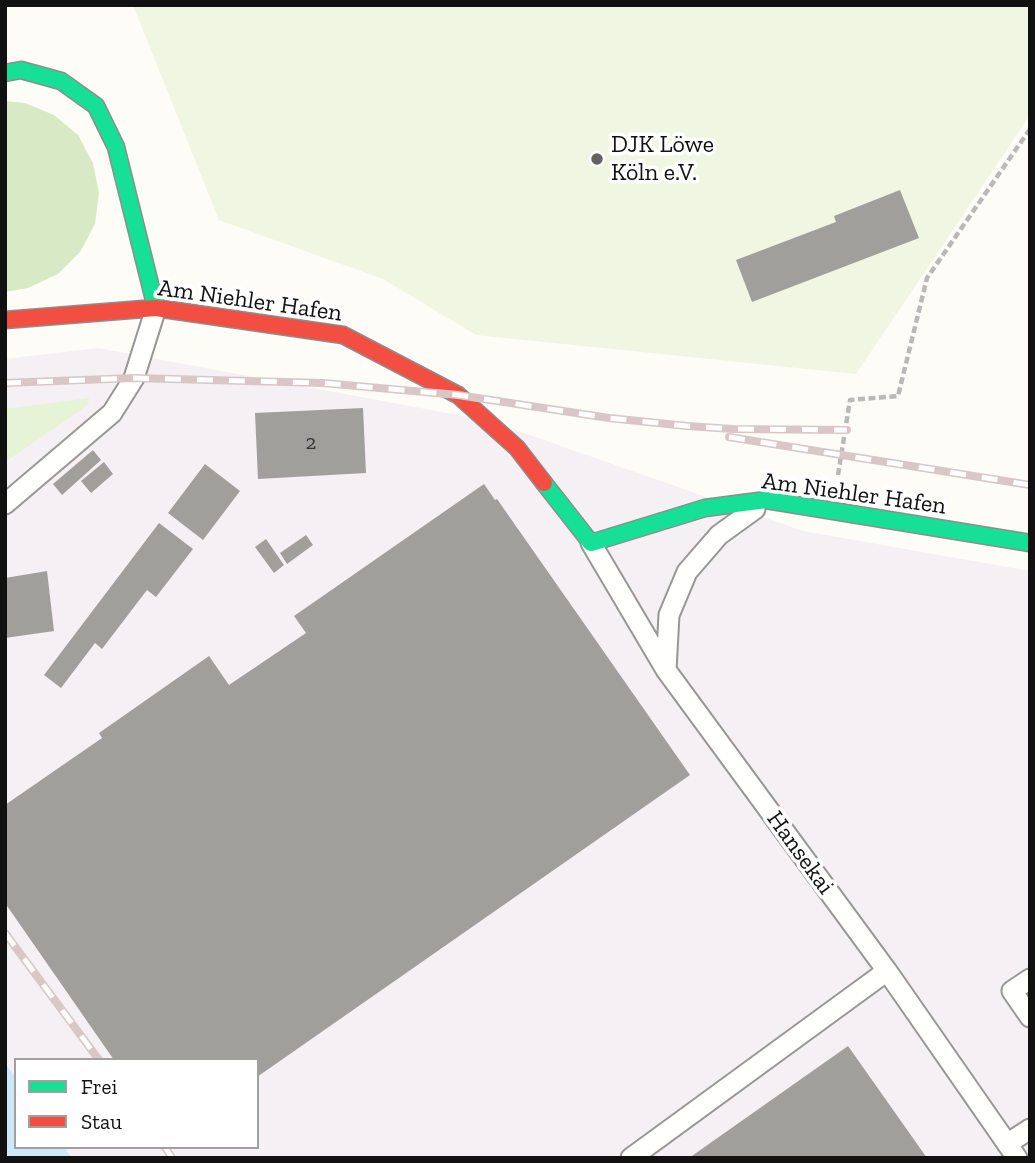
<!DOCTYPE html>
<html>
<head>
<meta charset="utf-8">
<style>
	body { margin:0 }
	#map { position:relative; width:1035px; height:1163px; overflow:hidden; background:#fdfcf7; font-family:"Zilla Slab",serif }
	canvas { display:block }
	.frame { position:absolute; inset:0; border:7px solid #111; pointer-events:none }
	.legend { position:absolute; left:14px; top:1058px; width:245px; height:91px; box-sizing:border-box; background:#fff; border:2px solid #a0a0a0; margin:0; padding:9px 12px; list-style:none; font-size:21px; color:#111 }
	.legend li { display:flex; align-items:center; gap:14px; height:35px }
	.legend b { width:35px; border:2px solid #a0a0a0 }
</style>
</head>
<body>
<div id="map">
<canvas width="1035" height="1163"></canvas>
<div class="frame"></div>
<ul class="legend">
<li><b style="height:9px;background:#16e098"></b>Frei</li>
<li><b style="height:9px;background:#f24e42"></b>Stau</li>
</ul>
</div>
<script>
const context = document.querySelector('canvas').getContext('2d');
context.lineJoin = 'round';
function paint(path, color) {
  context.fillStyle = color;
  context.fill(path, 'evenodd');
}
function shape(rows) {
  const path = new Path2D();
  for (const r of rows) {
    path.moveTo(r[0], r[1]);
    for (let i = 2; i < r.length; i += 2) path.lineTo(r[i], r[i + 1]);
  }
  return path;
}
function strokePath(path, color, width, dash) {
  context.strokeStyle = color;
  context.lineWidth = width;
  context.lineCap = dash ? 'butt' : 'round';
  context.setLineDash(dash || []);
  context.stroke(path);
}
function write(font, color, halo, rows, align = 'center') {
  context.font = font + ' "Zilla Slab",serif';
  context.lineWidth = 7;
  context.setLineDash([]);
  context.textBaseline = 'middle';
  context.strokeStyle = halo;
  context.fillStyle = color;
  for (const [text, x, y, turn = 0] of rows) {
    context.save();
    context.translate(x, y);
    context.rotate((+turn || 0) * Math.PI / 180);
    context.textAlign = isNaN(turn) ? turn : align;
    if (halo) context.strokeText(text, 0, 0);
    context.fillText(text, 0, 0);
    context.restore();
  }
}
paint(shape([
	[98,348,490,421,803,531,1030,571,1030,1158,72,1158,64,1147,257,1147,257,1060,16,1060,16,1078,5,1063,5,359]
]), '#f5f0f3');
paint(shape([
	[89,398,88,405,5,462,5,409]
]), '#e7f3d7');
paint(shape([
	[5,101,25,103,54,115,78,135,93,163,99,193,95,224,80,252,58,274,28,288,5,292]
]), '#d8eac5');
paint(shape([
	[133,5,1030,5,1030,115,856,374,476,335,383,279,219,220]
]), '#f0f6e1');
paint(shape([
	[5,1063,16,1078,16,1147,64,1147,72,1158,5,1158]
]), '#cde8f7');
paint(shape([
	[900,190,919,238,752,302,736,260,836,222,834,216],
	[363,408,366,473,258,479,255,413],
	[93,450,101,460,62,495,53,484],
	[104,462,113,474,91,493,81,481],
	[205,464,240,491,203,540,168,513],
	[484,484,495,500,497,499,690,775,257,1077,257,1060,114,1060,5,903,5,805,102,738,99,733,209,656,229,685,306,633,294,616],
	[159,523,193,549,156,597,147,590,102,649,95,643,61,688,44,675],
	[306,535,313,545,287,564,280,553],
	[266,539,284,565,274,573,255,547],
	[47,571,54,631,5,638,5,578],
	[848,1046,927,1158,689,1158]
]), '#a19f9c');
const lane = shape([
	[5,504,112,413,134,378,156,308],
	[591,543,666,670,887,971,1017,1158],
	[666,670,669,615,687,572,719,535,755,509],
	[1030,979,1012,991,1030,1017],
	[1007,1144,1030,1129],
	[631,1158,887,971]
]);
const fast = shape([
	[5,73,21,70,61,81,96,106,116,147,156,308],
	[544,483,591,543,705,508,766,500,1030,543]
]);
const jam = shape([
	[5,320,156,308,343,335,458,395,517,448,544,483]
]);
strokePath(lane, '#979795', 23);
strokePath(fast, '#8e8d8b', 19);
strokePath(jam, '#8e8d8b', 19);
strokePath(shape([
	[838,475,850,400,898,396,927,278,1030,129]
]), '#b9b9b8', 4.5, [7, 3.5]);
strokePath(lane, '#fffffe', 19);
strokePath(fast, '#16e098', 16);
strokePath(jam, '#f24e42', 16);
const rail = shape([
	[5,383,134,378,323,383,458,395,609,418,687,426,733,429,847,430],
	[729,437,1030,485],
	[5,933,99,1060],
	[165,1147,172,1158]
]);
strokePath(rail, '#d9c6c7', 8);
strokePath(rail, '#fff', 5, [16]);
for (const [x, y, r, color] of [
	[597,159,7,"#646362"]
]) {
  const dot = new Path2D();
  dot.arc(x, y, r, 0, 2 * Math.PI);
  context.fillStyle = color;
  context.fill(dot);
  strokePath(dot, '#fff', 2.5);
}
write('21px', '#353434', null, [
	["2",311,443]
]);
write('24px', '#111', '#fff', [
	["DJK Löwe",611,145],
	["Köln e.V.",611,173]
], 'left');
write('24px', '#111', '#fff', [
	["Am Niehler Hafen",250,301,8],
	["Am Niehler Hafen",854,494,8],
	["Hansekai",800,853,54]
]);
</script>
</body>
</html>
